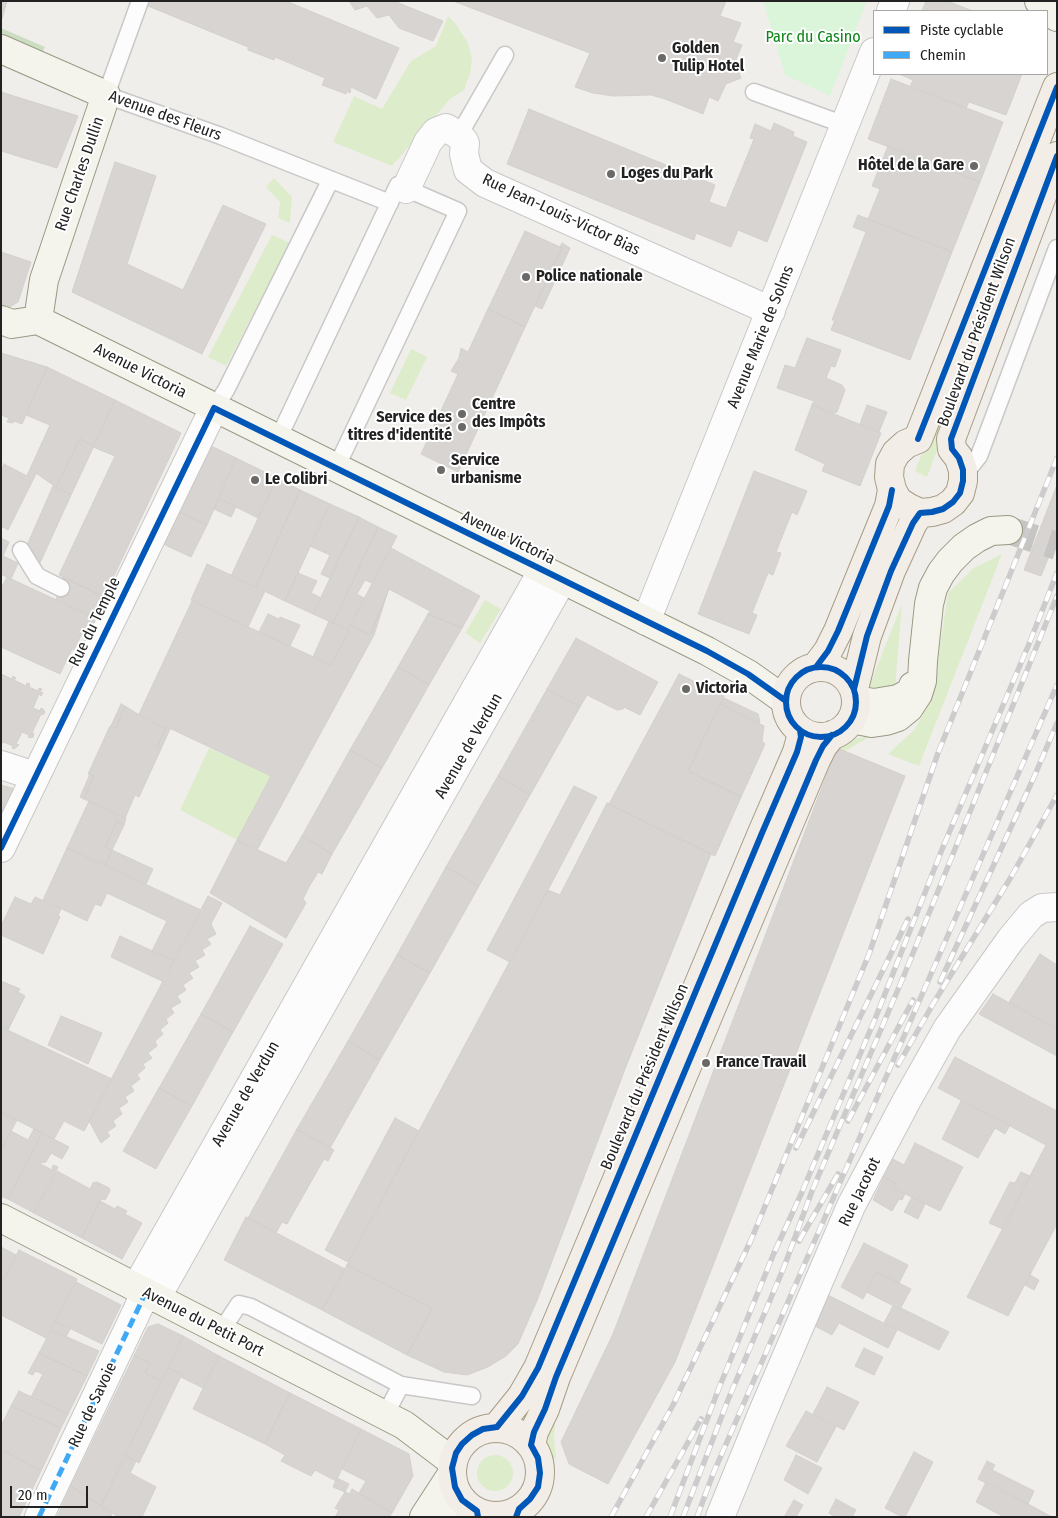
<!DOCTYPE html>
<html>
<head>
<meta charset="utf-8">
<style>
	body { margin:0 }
	#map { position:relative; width:1058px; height:1518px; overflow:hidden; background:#f0eeeb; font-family:"Fira Sans Condensed",sans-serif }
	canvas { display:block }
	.frame { position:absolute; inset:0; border:2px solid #222; pointer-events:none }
	.legend { position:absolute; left:873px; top:10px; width:175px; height:65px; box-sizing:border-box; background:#fff; border:1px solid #a7a7a7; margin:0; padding:6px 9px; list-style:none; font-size:15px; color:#222 }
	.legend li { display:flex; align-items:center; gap:10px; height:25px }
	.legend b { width:25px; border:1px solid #a7a7a7 }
	.scale { position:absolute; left:10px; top:1486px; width:78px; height:22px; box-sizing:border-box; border:2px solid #222; border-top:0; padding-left:6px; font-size:15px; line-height:18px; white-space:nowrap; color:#222; -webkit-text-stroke:4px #fff; paint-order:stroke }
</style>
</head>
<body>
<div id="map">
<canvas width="1058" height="1518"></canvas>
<div class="frame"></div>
<ul class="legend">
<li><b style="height:6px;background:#0057b8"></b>Piste cyclable</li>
<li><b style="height:6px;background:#3fa9f5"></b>Chemin</li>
</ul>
<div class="scale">20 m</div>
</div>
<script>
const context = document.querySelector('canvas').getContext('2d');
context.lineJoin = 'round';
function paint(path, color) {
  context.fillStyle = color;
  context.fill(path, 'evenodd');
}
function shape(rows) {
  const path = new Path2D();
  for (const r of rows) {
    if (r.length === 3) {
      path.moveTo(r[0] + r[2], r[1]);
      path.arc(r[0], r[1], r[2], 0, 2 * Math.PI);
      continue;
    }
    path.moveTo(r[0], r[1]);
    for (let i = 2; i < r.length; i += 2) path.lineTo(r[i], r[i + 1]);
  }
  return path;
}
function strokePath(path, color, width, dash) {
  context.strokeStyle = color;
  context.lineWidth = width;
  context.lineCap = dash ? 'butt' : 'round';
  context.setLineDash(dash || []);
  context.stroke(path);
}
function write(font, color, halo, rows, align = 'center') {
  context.font = font + ' "Fira Sans Condensed",sans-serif';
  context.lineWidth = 4;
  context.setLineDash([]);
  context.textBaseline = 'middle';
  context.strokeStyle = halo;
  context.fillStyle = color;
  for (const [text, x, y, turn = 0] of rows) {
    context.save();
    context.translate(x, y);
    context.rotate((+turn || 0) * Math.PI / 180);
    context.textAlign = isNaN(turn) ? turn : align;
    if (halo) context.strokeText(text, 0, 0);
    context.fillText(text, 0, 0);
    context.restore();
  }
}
paint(shape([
	[448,16,455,23,468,43,472,58,470,74,464,90,450,99,392,166,333,142,354,96,382,109,411,61,436,46],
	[274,178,292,197,290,223,278,218,280,202,266,187],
	[272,235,290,243,226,366,208,357],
	[1006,243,1015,246,927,477,915,471],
	[411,349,427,357,406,400,390,393],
	[1002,554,919,766,888,754,914,730,932,700,948,593,974,568],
	[485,600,501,609,480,643,465,633],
	[902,604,895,688,869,687],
	[871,736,847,750,830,763,837,748,852,739],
	[209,748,271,776,237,840,180,810],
	[555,1422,554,1440,556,1459,547,1458,543,1431],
	[495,1473,18]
]), '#ddeccb');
paint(shape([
	[1,28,45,47,39,58,1,42]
]), '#cbdec1');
paint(shape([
	[763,1,867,1,830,96,785,75]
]), '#daf5da');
const building = shape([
	[1,1,7,1,2,19,1,18,1,1],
	[149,1,286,1,399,48,376,99,351,87,350,93,347,91,346,94,322,85,325,78,275,57,274,60,248,50,248,47,148,6,149,1],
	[349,1,394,1,443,21,433,41,399,28,389,15,377,18,367,6,355,10,349,1],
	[453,1,726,1,720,16,741,23,733,42,742,45,735,62,741,78,726,84,718,101,709,97,703,114,665,99,651,95,613,96,593,93,575,87,590,53,453,1],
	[926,1,947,1,973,11,922,11,926,1],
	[899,74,1022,74,1006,115,969,102,966,108,910,87,913,80,899,74],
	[891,79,1003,122,980,182,868,139,891,79],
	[1,92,78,116,57,168,1,151,1,92],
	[529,109,715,185,709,202,726,208,754,139,750,138,755,124,771,131,774,123,794,132,793,136,807,142,767,242,738,230,731,247,696,233,694,240,507,164,529,109],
	[888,146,980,182,952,252,868,219,880,189,872,186,888,146],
	[115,162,156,176,127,264,183,290,223,205,266,224,202,354,72,292,115,162],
	[858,215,952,252,910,360,831,330,835,320,832,320,866,232,853,227,858,215],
	[525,231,562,248,525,327,488,309,525,231],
	[562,243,570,248,542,309,535,306,562,248,560,247,562,243],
	[1,252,31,262,18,302,10,307,1,304,1,252],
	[488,309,525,327,458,472,421,454,458,374,451,371,459,358,461,348,468,352,488,309],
	[807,338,841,350,835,367,831,366,826,378,842,385,845,390,837,412,833,413,812,405,814,401,777,388,785,365,795,368,807,338],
	[1,353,47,367,22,424,14,421,13,423,7,422,9,418,1,415,1,353],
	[47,367,115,400,94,446,80,439,56,487,30,469,50,425,26,415,47,367],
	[115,400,181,433,104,597,59,575,115,456,93,447,115,400],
	[812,405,881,433,860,486,822,471,825,464,795,450,812,405],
	[867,405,887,412,879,432,860,424,867,405],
	[80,439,94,446,71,495,56,487,80,439],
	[209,445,236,458,207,525,179,512,209,445],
	[236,458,277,478,258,518,218,498,236,458],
	[4,464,27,476,30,469,36,474,8,530,1,526,1,471,4,464],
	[754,471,807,491,797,515,792,512,776,552,781,553,773,575,768,573,752,613,757,615,749,634,698,614,754,471],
	[277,478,300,490,256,587,231,576,277,478],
	[1057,485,1057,536,1041,576,1024,570,1057,485],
	[53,486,71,495,39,565,28,547,28,543,53,486],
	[300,490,330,504,285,601,256,587,300,490],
	[218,498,236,507,231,517,214,509,218,498],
	[330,504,359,517,330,578,321,574,330,555,310,546,330,504],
	[179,512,207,525,191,557,163,544,179,512],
	[359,517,378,527,333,623,313,614,359,517],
	[378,527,397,536,372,583,365,580,357,594,364,598,348,630,333,623,378,527],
	[1,538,9,542,3,556,18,563,11,579,1,574,1,538],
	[391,548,480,596,462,628,428,614,430,611,389,589,370,635,350,625,391,548],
	[207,564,265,591,248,627,191,600,207,564],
	[298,573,317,581,311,593,321,598,313,614,285,601,298,573],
	[7,577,95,618,88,633,81,635,74,650,72,649,60,674,1,647,1,589,7,577],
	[63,577,104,597,95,618,56,599,61,588,63,577],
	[387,594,374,635,257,850,237,840,271,776,165,726,164,728,139,714,192,601,331,665,349,631,348,630,350,625,370,635,387,594],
	[268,614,279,619,280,617,300,625,290,646,259,632,268,614],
	[428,614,462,628,429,685,398,667,428,614],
	[329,621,349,631,331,665,313,657,329,621],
	[576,638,658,682,640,715,624,707,623,709,617,710,587,695,580,707,547,689,576,638],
	[398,667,429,685,382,768,350,750,398,667],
	[1,674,12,679,13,676,16,678,14,680,26,686,27,683,30,684,29,687,38,691,39,688,42,689,40,692,43,693,41,696,39,694,33,708,40,711,41,708,43,709,45,712,43,715,41,714,32,733,34,734,33,737,30,738,28,737,29,735,22,732,16,744,19,745,14,749,12,748,13,746,4,742,1,744,1,674],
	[679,674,724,696,688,771,741,797,715,856,609,804,679,674],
	[547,689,580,707,530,795,498,776,547,689],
	[724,698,758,714,760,722,759,723,720,704,724,698],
	[121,704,125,706,116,728,111,726,121,704],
	[720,704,764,726,762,741,765,744,741,797,688,771,720,704],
	[125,706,141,716,164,728,166,727,157,747,161,749,139,797,135,795,125,818,84,799,94,776,88,774,110,726,116,728,125,706],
	[166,727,170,729,161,749,157,747,166,727],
	[837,748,905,776,675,1362,608,1484,569,1464,561,1442,613,1334,837,748],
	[350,750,382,768,332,854,302,836,350,750],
	[90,774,94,776,84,799,80,797,90,774],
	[498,776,530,795,479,886,446,867,498,776],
	[1,785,15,789,1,818,1,785],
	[574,786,597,797,510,962,487,950,574,786],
	[89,801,126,818,124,825,117,821,105,847,112,850,105,865,67,848,89,801],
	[607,803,711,854,625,1069,538,1298,518,1344,506,1356,488,1367,467,1375,444,1372,407,1355,432,1308,347,1265,548,890,560,895,607,803],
	[117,821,124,825,112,850,105,847,117,821],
	[302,836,332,854,322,874,318,872,309,887,303,899,306,903,286,938,210,893,237,840,286,863,302,836],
	[67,848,201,910,174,961,152,951,167,921,107,893,101,906,95,904,87,921,43,900,67,848],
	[112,850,153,869,146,884,105,865,112,850],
	[446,867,479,886,430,973,397,955,446,867],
	[208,896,222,903,211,924,216,934,207,939,211,944,202,950,205,955,195,961,199,967,189,973,193,978,183,985,186,990,177,996,181,1002,171,1008,174,1013,166,1019,168,1023,160,1030,163,1034,155,1041,157,1046,148,1053,152,1058,143,1064,145,1068,137,1075,140,1079,131,1086,134,1091,125,1097,128,1102,119,1108,122,1114,113,1121,116,1126,107,1132,110,1136,101,1143,89,1121,208,896],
	[15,897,31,904,35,897,61,909,58,915,60,917,43,954,1,935,1,926,15,897],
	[250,926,283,944,233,1032,201,1014,250,926],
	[120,936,174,961,164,982,111,957,120,936],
	[1040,954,1057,965,1057,1029,1009,1002,1040,954],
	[397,955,430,973,380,1060,348,1041,397,955],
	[1,981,20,989,18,992,25,996,8,1030,1,1027,1,981],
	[993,994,1057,1029,1057,1056,979,1014,993,994],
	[201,1014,233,1032,192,1106,159,1088,201,1014],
	[61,1016,102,1033,88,1064,48,1045,61,1016],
	[1,1027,112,1079,84,1131,64,1121,54,1139,1,1112,1,1027],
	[348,1041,380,1060,330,1148,297,1129,348,1041],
	[955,1057,1057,1111,1057,1224,1008,1316,967,1297,1046,1145,938,1088,955,1057],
	[159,1088,192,1106,156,1169,123,1151,159,1088],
	[961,1101,1010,1125,1005,1134,995,1128,978,1158,942,1139,961,1101],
	[1,1112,17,1120,1,1150,1,1112],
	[395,1118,419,1131,348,1262,325,1250,395,1118],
	[34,1129,42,1133,8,1199,1,1196,1,1150,11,1131,28,1140,34,1129],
	[297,1129,334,1150,328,1161,324,1159,287,1224,282,1222,276,1233,248,1218,297,1129],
	[42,1133,69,1147,62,1159,51,1153,46,1162,39,1163,52,1170,53,1165,58,1167,34,1213,8,1199,42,1133],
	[915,1143,963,1167,940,1211,893,1188,895,1183,884,1177,893,1159,904,1165,915,1143],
	[57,1171,90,1189,93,1183,97,1182,109,1188,110,1191,105,1200,102,1199,100,1201,82,1238,34,1213,57,1171],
	[1021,1172,1030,1176,1003,1229,989,1223,1010,1182,1015,1183,1021,1172],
	[884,1177,895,1183,893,1188,905,1194,902,1200,899,1199,892,1211,873,1200,884,1177],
	[912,1197,925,1204,918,1219,904,1212,912,1197],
	[100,1201,115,1209,117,1206,127,1211,125,1214,142,1223,122,1259,82,1238,100,1201],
	[246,1217,345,1269,322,1310,224,1260,246,1217],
	[864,1243,908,1265,899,1283,877,1272,863,1299,841,1287,864,1243],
	[1,1247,16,1255,1,1285,1,1247],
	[19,1250,77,1279,46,1338,1,1315,1,1285,19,1250],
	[347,1265,432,1308,407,1355,322,1310,347,1265],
	[877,1272,911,1289,900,1309,866,1292,877,1272],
	[1030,1275,1039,1280,1034,1290,1025,1285,1030,1275],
	[76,1282,121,1305,102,1344,55,1321,76,1282],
	[828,1295,897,1330,888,1348,839,1323,832,1335,815,1326,828,1295],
	[893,1306,900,1309,901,1308,949,1332,939,1350,884,1323,893,1306],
	[55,1321,70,1329,66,1337,51,1330,55,1321],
	[158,1324,183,1336,161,1381,145,1373,150,1363,134,1356,148,1327,158,1324],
	[51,1330,99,1351,87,1376,39,1353,51,1330],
	[183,1336,219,1356,203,1388,181,1377,182,1374,168,1368,183,1336],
	[864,1348,883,1357,874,1375,855,1366,864,1348],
	[39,1353,87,1376,68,1414,31,1397,43,1374,35,1371,33,1375,28,1373,39,1353],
	[134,1356,150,1363,145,1373,161,1381,101,1506,71,1486,134,1356],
	[219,1356,290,1393,265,1444,193,1409,219,1356],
	[168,1368,182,1374,139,1463,125,1455,168,1368],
	[827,1387,859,1402,844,1430,813,1414,827,1387],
	[19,1391,68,1414,61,1428,11,1406,19,1391],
	[290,1393,361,1429,336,1481,315,1470,311,1476,281,1461,285,1455,265,1444,290,1393],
	[11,1406,61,1428,41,1471,1,1449,1,1426,11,1406],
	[806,1411,836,1427,817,1462,786,1446,806,1411],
	[361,1429,409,1454,413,1476,392,1513,359,1493,366,1481,342,1469,361,1429],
	[1,1449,41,1471,19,1517,1,1517,1,1449],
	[914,1452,933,1462,905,1517,902,1517,885,1508,914,1452],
	[125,1455,136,1461,130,1473,156,1487,142,1517,118,1517,101,1506,125,1455],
	[796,1455,822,1468,808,1494,784,1480,796,1455],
	[987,1461,995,1465,992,1470,1034,1491,1028,1504,978,1479,987,1461],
	[337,1478,349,1484,345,1492,333,1487,337,1478],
	[986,1482,1028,1504,1052,1517,1004,1517,976,1502,986,1482],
	[71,1486,112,1513,111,1517,57,1517,71,1486],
	[352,1489,392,1513,389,1517,335,1517,339,1510,335,1508,345,1492,350,1494,352,1489],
	[836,1499,856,1510,852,1517,836,1517,829,1513,836,1499],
	[794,1500,803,1505,796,1517,784,1517,794,1500]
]);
paint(building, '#d7d4d2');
strokePath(building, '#d3d0cc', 1);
strokePath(shape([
	[1008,530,1057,546]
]), '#c7c5c3', 28, [28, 14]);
const lane = shape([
	[140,1,106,95,221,136,390,203],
	[754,92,845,125],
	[459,135,505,55],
	[214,408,226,390,330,181],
	[278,439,398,185,458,211,336,468],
	[963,476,979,456,1057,248],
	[21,550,37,576,61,588],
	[221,1331,239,1304,251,1307,401,1385,472,1396],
	[385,1415,401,1385]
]);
const street = shape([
	[891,11,895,1],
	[406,189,428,142,436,132,446,128,459,135,465,143,464,154,468,170,485,183,771,311],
	[646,621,874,52],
	[1,765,35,776],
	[1,848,214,408],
	[136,1288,543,570],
	[156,1298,562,580],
	[39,1517,146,1292],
	[720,1517,762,1414,851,1206,907,1100,947,1029,1011,939,1031,915,1042,908,1057,907]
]);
const secondary = shape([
	[1039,1,1057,17],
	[1,49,106,95,44,280,38,320],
	[1,320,12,324,38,320,707,651,748,674,786,701],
	[856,700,874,703,898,699,911,692,913,686],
	[852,719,872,723,886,721,898,717,909,708,918,694,922,681,923,661,929,604,933,588,941,573,950,561,964,547,977,538,991,531,1008,530],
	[1,1218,404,1425,453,1462],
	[424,1517,452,1474],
	[437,1517,462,1500]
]);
const primary = shape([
	[1057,87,918,439,906,444,896,453,890,464,889,477,892,490,898,501,909,508,920,513,932,512,943,509,953,502,960,493,963,481,963,470,959,458,952,449,951,439,1057,156],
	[816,667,828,651,838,631,889,506,892,490],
	[821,702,35],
	[854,689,867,636,891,571,913,523,920,513],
	[497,1427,522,1396,538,1368,762,833,797,752,801,737,800,730],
	[496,1472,44],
	[531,1445,534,1432,545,1409,556,1377,816,760,823,746,832,735]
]);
strokePath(lane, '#c9c8c7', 19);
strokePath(street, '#c9c8c7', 30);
strokePath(secondary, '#999a82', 30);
strokePath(primary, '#a79c86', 30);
strokePath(lane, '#fdfcfc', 16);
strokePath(street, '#fdfcfc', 28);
strokePath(secondary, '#f4f4ed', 28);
strokePath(primary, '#f3ede7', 28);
const rail = shape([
	[940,982,1034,777,1057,723],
	[898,1065,933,1004,1011,877,1057,795],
	[848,1121,913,1000],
	[796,1148,908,919],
	[799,1241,838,1174],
	[749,1245,869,954,938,753,1057,458],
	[611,1517,673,1405,751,1240],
	[646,1517,701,1419],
	[670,1517,719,1388,774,1253,802,1192,875,1019,943,847,1029,644,1057,573],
	[683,1517,728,1400,784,1267,812,1191,905,973,1057,596],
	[697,1517,713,1474,1057,685]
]);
strokePath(rail, '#ccc', 5.5);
strokePath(rail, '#fff', 4, [11]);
strokePath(shape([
	[39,1517,146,1292]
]), '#3fa9f5', 5, [10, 5]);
strokePath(shape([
	[918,439,1057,87],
	[816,667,828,651,838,631,889,506,892,490],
	[821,702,35],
	[854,689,867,636,891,571,913,523,920,513,932,512,943,509,953,502,960,493,963,481,963,470,959,458,952,449,951,439,1057,156],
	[1,848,214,408,707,651,748,674,786,701],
	[478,1517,477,1511,462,1500,455,1487,452,1468,456,1453,462,1444,472,1435,483,1429,497,1427,522,1396,538,1368,762,833,797,752,801,737,800,730],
	[516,1517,519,1509,530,1499,538,1487,540,1473,538,1458,531,1445,534,1432,545,1409,556,1377,816,760,823,746,832,735]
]), '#0057b8', 6);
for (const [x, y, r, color] of [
	[662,58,5,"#6a6968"],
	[974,166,5,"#6a6968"],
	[611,174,5,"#6a6968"],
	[526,277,5,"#6a6968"],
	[462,414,5,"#6a6968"],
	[462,427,5,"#6a6968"],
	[441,470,5,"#6a6968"],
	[255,480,5,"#6a6968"],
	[686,689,5,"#6a6968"],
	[706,1063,5,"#6a6968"]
]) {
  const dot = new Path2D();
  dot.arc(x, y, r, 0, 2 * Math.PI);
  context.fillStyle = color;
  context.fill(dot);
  strokePath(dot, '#fff', 2);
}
write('16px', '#0c8416', '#fff', [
	["Parc du Casino",813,38]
]);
write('bold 16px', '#222', '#fff', [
	["Golden",672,49],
	["Tulip Hotel",672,67],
	["Hôtel de la Gare",964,166,"right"],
	["Loges du Park",621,174],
	["Police nationale",536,277],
	["Centre",472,405],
	["des Impôts",472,423],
	["Service des",452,418,"right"],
	["titres d'identité",452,436,"right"],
	["Service",451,461],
	["urbanisme",451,479],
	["Le Colibri",265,480],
	["Victoria",696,689],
	["France Travail",716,1063]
], 'left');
write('16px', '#222', '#fff', [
	["Avenue des Fleurs",165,116,20],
	["Rue Charles Dullin",80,174,-71],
	["Rue Jean-Louis-Victor Bias",561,215,25],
	["Boulevard du Président Wilson",977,332,-70],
	["Avenue Marie de Solms",761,337,-68],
	["Avenue Victoria",140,371,27],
	["Avenue Victoria",508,538,26],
	["Rue du Temple",95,622,-64],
	["Avenue de Verdun",469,746,-60],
	["Boulevard du Président Wilson",645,1077,-67],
	["Avenue de Verdun",246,1094,-60],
	["Rue Jacotot",860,1192,-64],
	["Avenue du Petit Port",203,1322,27],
	["Rue de Savoie",93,1405,-65]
]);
</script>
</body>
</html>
